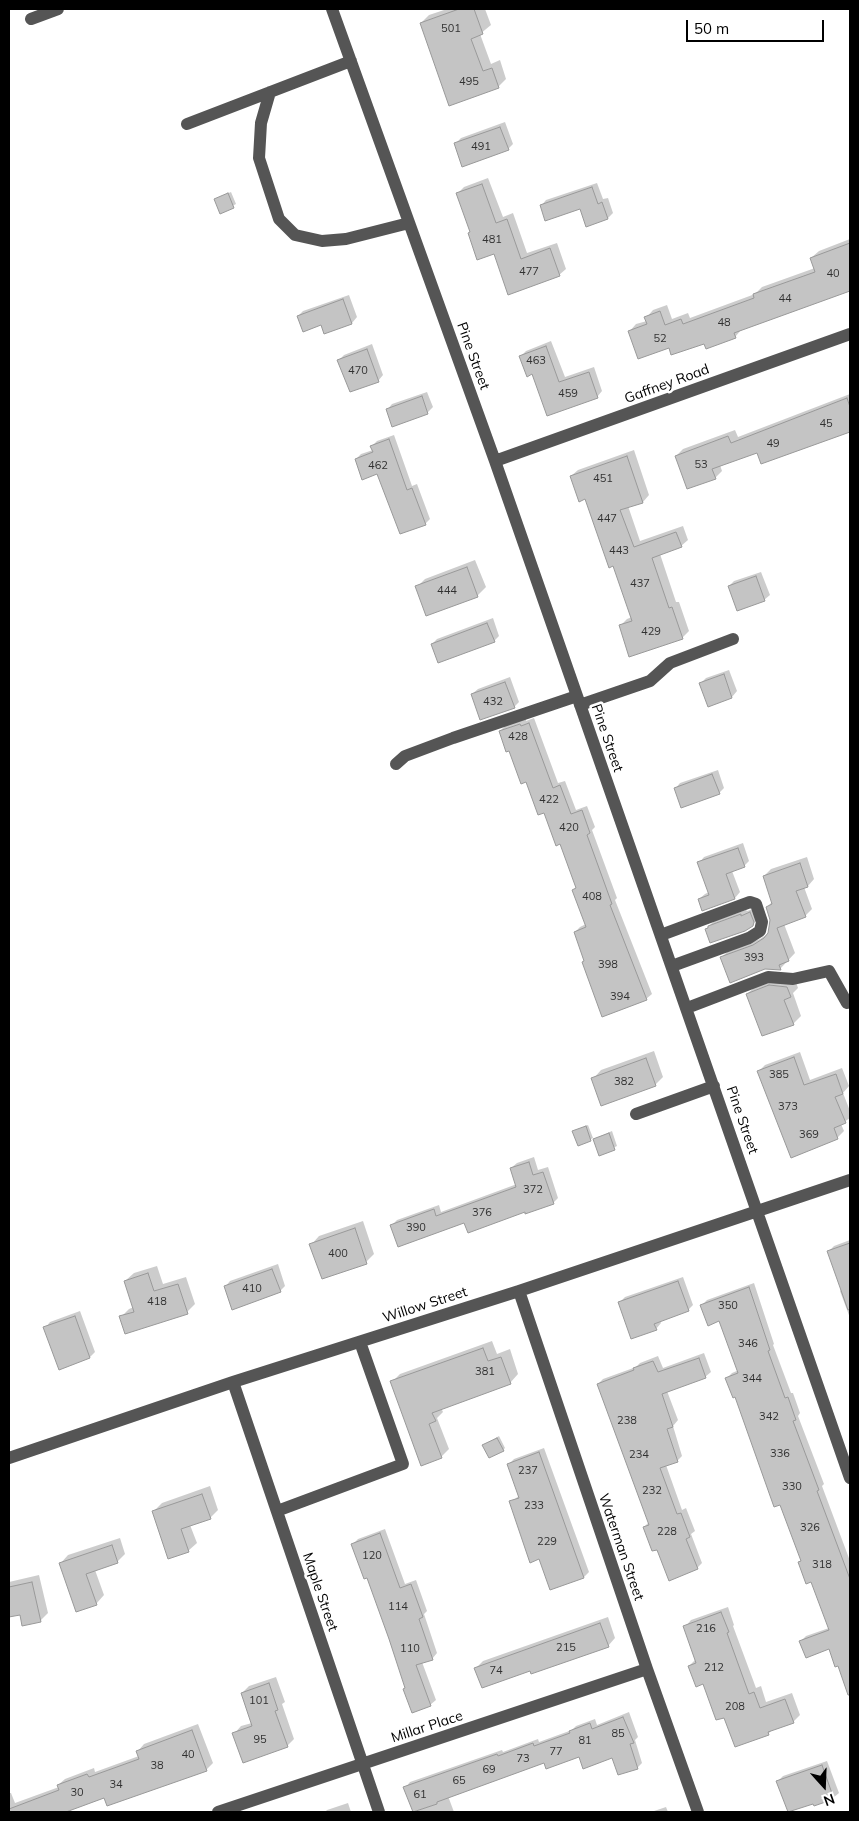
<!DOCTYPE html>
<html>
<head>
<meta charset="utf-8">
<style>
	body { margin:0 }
	#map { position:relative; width:859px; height:1821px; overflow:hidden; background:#fff; font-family:Mulish,sans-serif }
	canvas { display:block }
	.frame { position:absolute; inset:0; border:10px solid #000; pointer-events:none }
	.north { position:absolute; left:799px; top:1761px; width:50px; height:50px; -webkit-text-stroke:4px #fff; paint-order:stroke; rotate:160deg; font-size:14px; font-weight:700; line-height:20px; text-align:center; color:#000 }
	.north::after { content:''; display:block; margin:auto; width:18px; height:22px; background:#000; clip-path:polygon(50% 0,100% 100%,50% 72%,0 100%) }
	.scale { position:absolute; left:686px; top:20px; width:138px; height:22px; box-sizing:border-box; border:2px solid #000; border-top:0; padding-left:6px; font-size:15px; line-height:18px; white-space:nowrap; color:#000; -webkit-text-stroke:4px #fff; paint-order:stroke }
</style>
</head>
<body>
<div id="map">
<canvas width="859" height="1821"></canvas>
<div class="frame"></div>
<div class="north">N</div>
<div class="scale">50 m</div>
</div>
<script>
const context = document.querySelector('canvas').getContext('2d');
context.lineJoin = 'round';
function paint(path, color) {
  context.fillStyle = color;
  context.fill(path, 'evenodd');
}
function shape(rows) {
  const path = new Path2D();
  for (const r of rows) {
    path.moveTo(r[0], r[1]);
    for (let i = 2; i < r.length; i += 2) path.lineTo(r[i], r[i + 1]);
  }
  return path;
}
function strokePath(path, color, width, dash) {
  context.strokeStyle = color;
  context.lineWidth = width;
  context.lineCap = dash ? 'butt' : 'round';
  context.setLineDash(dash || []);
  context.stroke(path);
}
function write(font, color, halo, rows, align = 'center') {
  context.font = font + ' Mulish,sans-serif';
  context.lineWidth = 5;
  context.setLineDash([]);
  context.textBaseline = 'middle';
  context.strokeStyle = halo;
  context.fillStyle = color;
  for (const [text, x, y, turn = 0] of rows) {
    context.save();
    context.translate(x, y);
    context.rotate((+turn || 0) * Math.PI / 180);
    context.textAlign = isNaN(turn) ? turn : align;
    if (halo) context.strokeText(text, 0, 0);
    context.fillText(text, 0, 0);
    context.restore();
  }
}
paint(shape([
	[447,9,485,9,491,25,480,34,491,64,500,60,506,79,498,87,421,23,429,15],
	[505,122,513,144,508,149,455,144,461,138],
	[488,178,503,217,513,213,527,253,557,243,566,269,559,275,495,253,471,231,458,193,464,187],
	[597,183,603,199,608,198,613,213,608,218,581,208,541,206,546,200],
	[231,192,236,204,221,212,215,199],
	[850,239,850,289,742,329,735,337,705,342,669,346,629,332,636,324,647,321,646,318,653,310,667,305,672,319,688,313,690,318,755,294,762,287,815,268,811,258,819,251],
	[349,295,357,317,352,323,325,332,322,324,298,316,303,311],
	[551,341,565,377,594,367,602,391,597,397,533,373,521,356,526,351],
	[372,344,383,375,378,381,339,360,344,355],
	[427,392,433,407,427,413,387,410,392,404],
	[850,394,850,430,762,462,758,451,720,465,722,471,715,478,676,456,683,449,735,430,738,437],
	[394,435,412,486,417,484,430,519,425,524,378,473,356,459,361,454,373,450,372,446,377,441],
	[634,450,649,495,643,502,628,506,640,541,683,526,688,540,681,546,660,554,676,602,679,602,689,631,682,638,620,626,627,619,632,617,614,565,586,498,571,476,578,470],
	[475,560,486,587,477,596,417,587,425,579],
	[761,572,770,595,764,600,729,586,734,581],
	[493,618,499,636,494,641,432,644,437,639],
	[729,670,737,691,732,697,708,705,700,684,706,678],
	[510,677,519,702,514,707,472,694,478,689],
	[534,718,558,783,565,781,576,810,587,806,595,827,592,830,617,898,615,900,652,994,646,999,585,960,575,932,580,927,586,924,574,890,577,887,561,843,500,731,505,726,526,719,526,721],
	[718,770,724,788,719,793,675,789,680,783],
	[743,843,749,861,744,866,732,871,740,892,735,898,703,909,699,899,705,894,709,892,699,863,704,857],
	[807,857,814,879,808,886,804,887,812,909,805,916,784,924,795,953,780,969,722,957,728,951,760,939,769,933,771,923,767,907,773,901,764,876,771,869],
	[756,908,758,919,752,925,706,929,714,921,746,910,747,911],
	[778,978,795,979,798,988,793,993,801,1016,793,1024,747,994,756,986],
	[654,1051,663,1077,655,1085,593,1079,601,1070],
	[800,1052,810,1080,842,1068,849,1086,843,1093,850,1111,850,1118,841,1124,844,1131,837,1138,759,1071,765,1065],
	[588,1125,593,1138,579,1145,574,1131],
	[612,1131,617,1146,600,1154,594,1139],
	[534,1157,538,1170,548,1167,558,1198,553,1203,465,1222,392,1225,397,1220,439,1205,441,1212,517,1184,511,1168,517,1163],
	[363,1221,374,1254,366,1262,311,1245,319,1236],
	[850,1240,850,1318,840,1291,842,1289,829,1251,834,1246],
	[278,1264,285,1286,280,1291,225,1287,230,1281],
	[157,1266,163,1284,186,1277,195,1304,187,1312,121,1317,129,1309,134,1307,125,1281,134,1273],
	[683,1277,693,1305,688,1310,660,1320,661,1323,656,1329,619,1303,625,1297],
	[754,1283,774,1344,773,1345,791,1393,793,1393,800,1413,798,1416,824,1484,822,1486,850,1561,850,1696,838,1664,829,1648,801,1641,806,1636,829,1628,812,1580,799,1562,802,1560,781,1503,736,1395,727,1378,732,1373,739,1370,720,1320,702,1305,707,1300],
	[80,1311,95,1352,90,1357,45,1328,50,1322],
	[492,1341,497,1354,510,1349,518,1374,510,1383,441,1408,443,1412,437,1418,449,1449,441,1457,392,1382,400,1374],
	[704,1353,711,1372,705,1377,667,1391,678,1420,673,1426,682,1456,677,1461,666,1465,682,1510,686,1508,695,1531,691,1534,702,1563,697,1568,657,1548,644,1527,649,1522,598,1384,603,1379,636,1367,640,1363,658,1356,663,1368],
	[499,1436,505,1448,503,1450,484,1445],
	[544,1448,589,1572,584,1577,540,1557,511,1502,520,1495,509,1464,514,1459],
	[210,1486,218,1510,210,1518,190,1525,197,1543,188,1551,154,1511,162,1503],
	[385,1529,405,1584,416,1580,427,1611,424,1614,437,1653,432,1659,422,1662,436,1700,430,1705,406,1688,368,1576,353,1544,358,1539],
	[120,1538,125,1554,117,1562,95,1570,104,1595,96,1604,60,1564,68,1555],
	[39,1575,48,1613,40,1621,21,1613,9,1617,9,1582],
	[728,1607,734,1625,733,1626,756,1688,761,1686,766,1702,792,1693,800,1715,793,1722,773,1729,768,1734,724,1716,704,1682,689,1666,696,1659,685,1627,691,1620],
	[608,1617,615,1638,608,1646,531,1669,476,1668,483,1661],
	[276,1677,285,1702,282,1704,294,1739,287,1746,234,1734,241,1726,252,1723,242,1693,249,1686],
	[629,1712,638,1737,635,1740,642,1763,637,1768,613,1757,580,1756,545,1762,448,1796,454,1812,418,1812,405,1788,410,1782,502,1750,503,1752,538,1739,539,1742,572,1730,576,1726,595,1719,597,1725],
	[198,1724,213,1763,206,1770,54,1812,9,1812,9,1793,11,1793,15,1803,59,1787,58,1785,65,1779,94,1768,95,1772,139,1756,138,1751,144,1744],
	[827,1761,839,1793,833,1798,778,1781,783,1776],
	[348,1803,351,1812,325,1812,327,1810],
	[666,1807,668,1812,651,1812]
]), '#0003');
const building = shape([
	[459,9,474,9,483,34,471,39,483,71,492,68,499,88,449,106,420,23,459,9],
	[500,127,509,150,462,167,454,143,500,127],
	[482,184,496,223,507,219,521,259,550,248,560,276,508,295,494,254,477,260,468,233,470,232,456,193,482,184],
	[592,187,598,204,602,202,608,219,586,227,580,209,545,221,540,205,592,187],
	[228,193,234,208,220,214,214,199,228,193],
	[850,243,850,291,734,333,736,338,706,349,704,344,671,355,669,348,638,359,628,331,647,324,644,317,660,311,665,325,681,319,683,324,754,298,753,294,815,272,810,258,850,243],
	[343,299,352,324,324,334,321,325,303,332,297,316,343,299],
	[546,346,559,382,589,372,598,398,547,416,532,374,527,377,519,356,546,346],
	[367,349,379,382,350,392,337,360,367,349],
	[422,396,428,414,392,427,386,409,422,396],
	[847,398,850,407,850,432,761,464,757,453,712,469,716,479,687,489,675,456,728,436,731,443,847,398],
	[389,439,407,490,412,488,426,525,400,534,377,474,362,480,355,459,373,452,370,446,389,439],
	[627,456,643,503,620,510,634,547,676,532,682,547,652,558,669,608,672,607,683,639,629,657,619,625,632,621,613,566,609,568,585,499,579,502,570,476,627,456],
	[467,567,478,597,426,616,415,586,467,567],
	[756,576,765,601,737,611,728,586,756,576],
	[487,623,495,642,438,663,431,644,487,623],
	[724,674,732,698,708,707,699,683,724,674],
	[505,682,515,708,480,720,471,694,505,682],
	[529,723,553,788,560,785,571,814,582,810,590,833,587,835,612,904,610,905,647,1000,602,1017,582,962,584,961,574,932,586,927,572,890,576,888,560,844,556,846,544,813,538,815,526,782,521,784,509,751,506,752,499,731,520,724,521,726,529,723],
	[712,774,720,794,681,808,674,788,712,774],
	[738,848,745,867,726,874,735,899,702,911,698,899,709,895,697,862,738,848],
	[800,863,808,887,796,891,806,917,777,928,789,961,779,965,781,970,765,969,730,983,720,957,753,945,764,938,768,933,770,920,766,907,772,904,763,876,800,863],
	[750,912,754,922,753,926,745,931,710,943,705,929,708,928,708,926,741,914,741,916,750,912],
	[769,985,787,987,791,997,784,1000,794,1025,762,1036,746,994,769,985],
	[794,1057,804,1085,836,1074,843,1094,835,1097,846,1123,834,1128,838,1139,791,1158,757,1071,794,1057],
	[646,1058,656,1086,601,1106,591,1078,646,1058],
	[586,1126,591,1141,578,1146,572,1131,586,1126],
	[609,1133,615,1150,599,1156,593,1139,609,1133],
	[529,1162,533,1175,543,1172,554,1204,525,1214,525,1212,468,1233,464,1223,398,1247,390,1225,434,1209,436,1216,516,1187,510,1168,529,1162],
	[355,1228,367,1264,322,1279,309,1244,355,1228],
	[850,1243,850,1309,848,1310,827,1251,850,1243],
	[272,1269,281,1292,232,1310,224,1286,272,1269],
	[148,1273,154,1291,178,1284,188,1314,125,1334,119,1316,134,1312,124,1281,148,1273],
	[678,1281,689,1311,654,1324,657,1330,631,1339,618,1302,678,1281],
	[749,1287,770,1350,768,1351,785,1398,788,1397,796,1420,793,1421,819,1490,817,1491,850,1579,850,1695,848,1695,838,1666,835,1667,829,1649,806,1658,799,1641,829,1630,811,1582,806,1584,798,1562,801,1561,780,1505,774,1507,735,1397,733,1398,725,1378,738,1373,719,1321,708,1326,700,1305,749,1287],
	[75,1316,90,1358,59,1370,43,1327,75,1316],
	[483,1348,488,1361,501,1357,511,1384,432,1413,436,1421,429,1424,442,1458,421,1466,390,1381,483,1348],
	[699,1358,706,1378,662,1394,673,1427,667,1429,678,1462,660,1468,677,1514,681,1513,690,1537,686,1539,698,1569,669,1581,657,1550,652,1551,643,1527,649,1525,597,1384,634,1370,633,1368,653,1361,658,1372,699,1358],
	[497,1438,504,1451,489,1458,482,1445,497,1438],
	[539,1452,584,1578,550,1590,539,1559,530,1563,509,1501,519,1498,507,1464,539,1452],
	[202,1494,211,1519,181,1529,189,1552,168,1559,152,1511,202,1494],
	[380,1533,400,1588,411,1584,423,1617,419,1619,433,1660,416,1665,431,1706,412,1713,403,1689,405,1688,389,1639,367,1578,364,1579,351,1544,380,1533],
	[112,1545,118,1563,86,1574,97,1605,76,1612,59,1563,112,1545],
	[32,1582,41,1622,22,1626,20,1615,9,1617,9,1587,32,1582],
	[721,1612,729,1632,727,1633,749,1694,754,1692,760,1708,785,1699,794,1723,768,1732,769,1735,735,1747,724,1718,716,1720,703,1684,696,1687,688,1666,696,1663,683,1626,721,1612],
	[600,1623,609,1647,531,1674,530,1671,482,1688,474,1668,600,1623],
	[269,1683,278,1710,275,1711,288,1747,243,1763,232,1733,252,1726,241,1693,269,1683],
	[623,1717,634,1743,630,1744,638,1769,618,1775,612,1758,583,1769,579,1757,546,1769,544,1763,437,1802,437,1804,413,1812,403,1787,497,1754,498,1756,533,1743,534,1746,570,1733,569,1731,590,1723,592,1729,623,1717],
	[192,1730,207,1771,107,1806,104,1798,66,1812,9,1812,9,1809,59,1790,57,1785,87,1774,89,1777,139,1759,136,1751,192,1730],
	[822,1765,834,1799,814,1806,813,1804,788,1812,776,1781,822,1765]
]);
paint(building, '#c4c4c4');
strokePath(building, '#999', 1);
strokePath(shape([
	[332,9,495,461,850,1478],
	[31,19,58,9],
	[270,92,261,123,259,158,279,219,295,235,322,241,346,239,409,223],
	[187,124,351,61],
	[495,461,850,334],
	[580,705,650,681,670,663,733,639],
	[396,764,405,756,453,738,577,696],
	[661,935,750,902,756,904,762,922,760,931,749,938,672,966],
	[687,1008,768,977,793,979,829,971,847,1003],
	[636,1114,714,1086],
	[519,1291,647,1669,698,1812],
	[233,1382,379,1812],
	[9,1458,233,1382,519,1291,850,1180],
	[277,1511,403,1464,360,1342],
	[218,1812,647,1669]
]), '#555', 12);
write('11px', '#313131', null, [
	["501",451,29],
	["495",469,82],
	["491",481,147],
	["481",492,240],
	["477",529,272],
	["40",833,274],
	["44",785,299],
	["48",724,323],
	["52",660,339],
	["463",536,361],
	["470",358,371],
	["459",568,394],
	["45",826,424],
	["49",773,444],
	["53",701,465],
	["462",378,466],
	["451",603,479],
	["447",607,519],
	["443",619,551],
	["437",640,584],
	["444",447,591],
	["429",651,632],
	["432",493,702],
	["428",518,737],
	["422",549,800],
	["420",569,828],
	["408",592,897],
	["393",754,958],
	["398",608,965],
	["394",620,997],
	["385",779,1075],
	["382",624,1082],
	["373",788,1107],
	["369",809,1135],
	["372",533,1190],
	["376",482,1213],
	["390",416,1228],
	["400",338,1254],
	["410",252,1289],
	["418",157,1302],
	["350",728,1306],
	["346",748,1344],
	["381",485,1372],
	["344",752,1379],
	["342",769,1417],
	["238",627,1421],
	["336",780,1454],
	["234",639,1455],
	["237",528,1471],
	["330",792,1487],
	["232",652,1491],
	["233",534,1506],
	["326",810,1528],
	["228",667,1532],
	["229",547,1542],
	["120",372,1556],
	["318",822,1565],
	["114",398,1607],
	["216",706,1629],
	["215",566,1648],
	["110",410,1649],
	["212",714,1668],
	["74",496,1671],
	["101",259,1701],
	["208",735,1707],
	["85",618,1734],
	["95",260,1740],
	["81",585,1741],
	["77",556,1752],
	["40",188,1755],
	["73",523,1759],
	["38",157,1766],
	["69",489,1770],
	["65",459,1781],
	["34",116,1785],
	["30",77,1793],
	["61",420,1795]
]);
write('14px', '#000', '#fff', [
	["Pine Street",473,356,70],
	["Gaffney Road",667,384,-20],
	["Pine Street",607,738,71],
	["Pine Street",742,1120,71],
	["Willow Street",425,1305,-18],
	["Waterman Street",621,1547,71],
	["Maple Street",320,1592,71],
	["Millar Place",427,1727,-18]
]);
</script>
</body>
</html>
